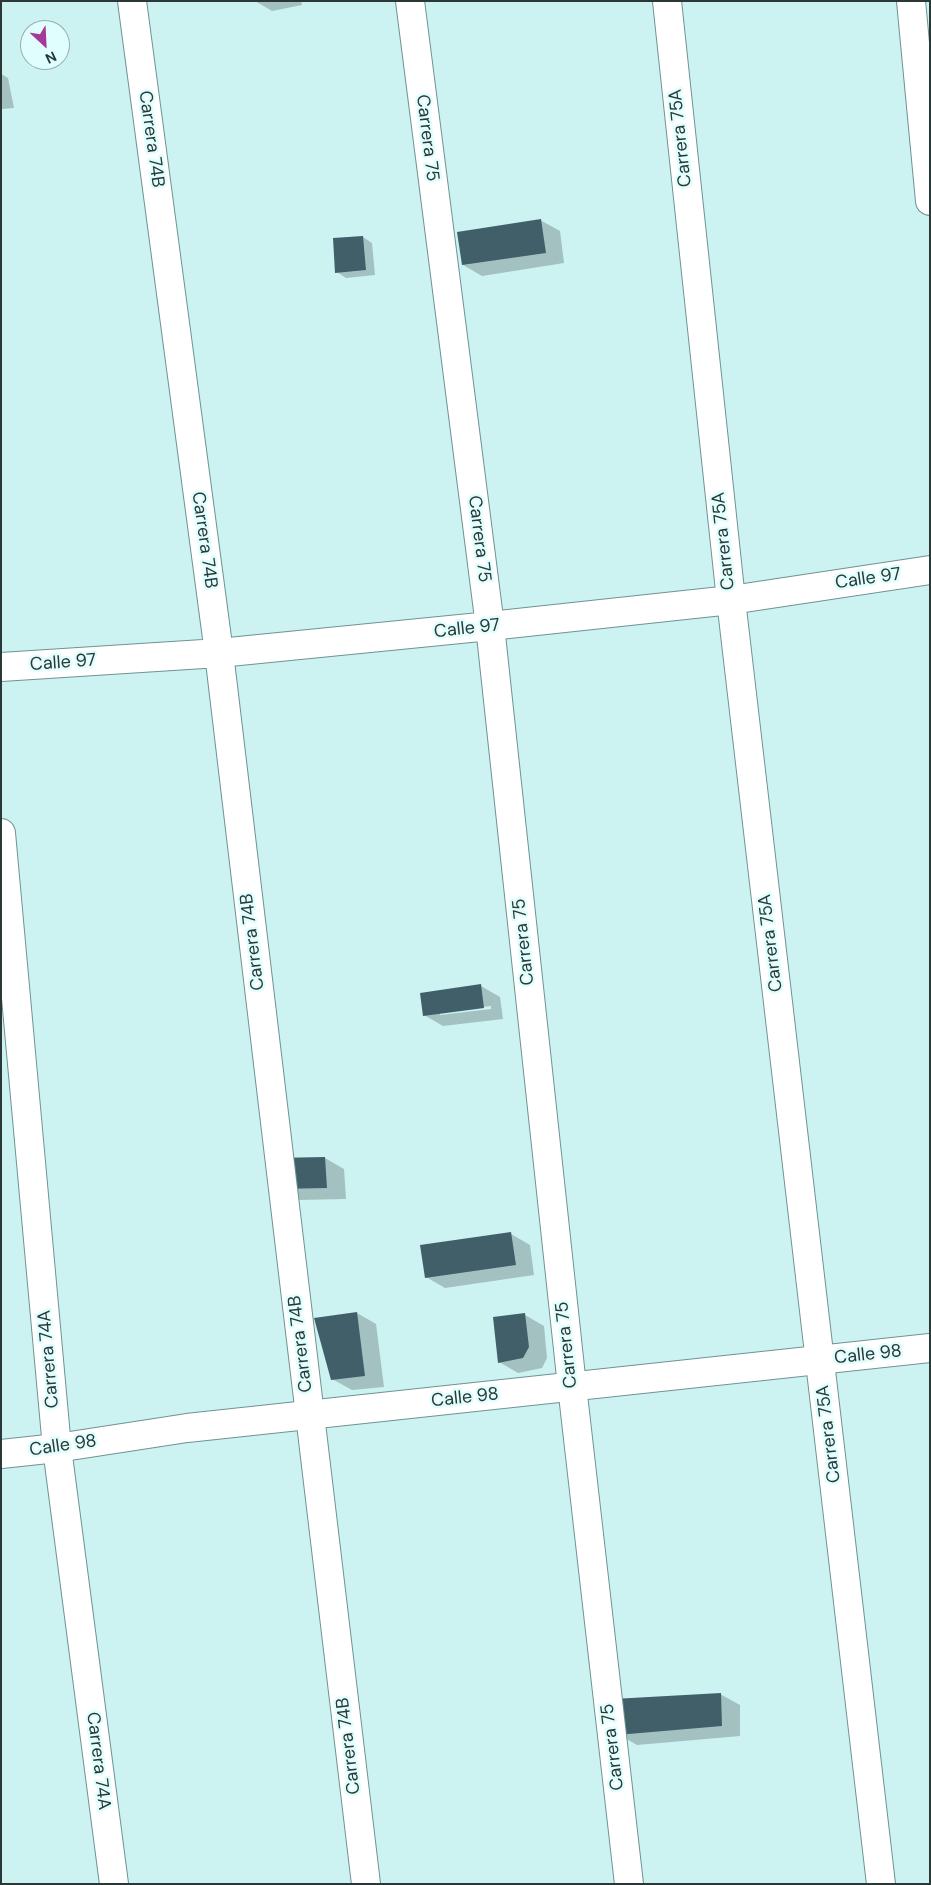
<!DOCTYPE html>
<html>
<head>
<meta charset="utf-8">
<style>
	body { margin:0 }
	#map { position:relative; width:931px; height:1885px; overflow:hidden; background:#ccf2f1; font-family:"DM Sans",sans-serif }
	canvas { display:block }
	.frame { position:absolute; inset:0; border:2px solid #2a3938; pointer-events:none }
	.north { position:absolute; left:20px; top:20px; width:50px; height:50px; box-sizing:border-box; background:#e0fefd; border:1px solid #97afae; border-radius:50%; rotate:155deg; font-size:14px; font-weight:700; line-height:20px; text-align:center; color:#2a3938 }
	.north::after { content:''; display:block; margin:auto; width:18px; height:22px; background:#a4399a; clip-path:polygon(50% 0,100% 100%,50% 72%,0 100%) }
</style>
</head>
<body>
<div id="map">
<canvas width="931" height="1885"></canvas>
<div class="frame"></div>
<div class="north">N</div>
</div>
<script>
const context = document.querySelector('canvas').getContext('2d');
context.lineJoin = 'round';
function paint(path, color) {
  context.fillStyle = color;
  context.fill(path, 'evenodd');
}
function shape(rows) {
  const path = new Path2D();
  for (const r of rows) {
    path.moveTo(r[0], r[1]);
    for (let i = 2; i < r.length; i += 2) path.lineTo(r[i], r[i + 1]);
  }
  return path;
}
function strokePath(path, color, width, dash) {
  context.strokeStyle = color;
  context.lineWidth = width;
  context.lineCap = dash ? 'butt' : 'round';
  context.setLineDash(dash || []);
  context.stroke(path);
}
function write(font, color, halo, rows, align = 'center') {
  context.font = font + ' "DM Sans",sans-serif';
  context.lineWidth = 5;
  context.setLineDash([]);
  context.textBaseline = 'middle';
  context.strokeStyle = halo;
  context.fillStyle = color;
  for (const [text, x, y, turn = 0] of rows) {
    context.save();
    context.translate(x, y);
    context.rotate((+turn || 0) * Math.PI / 180);
    context.textAlign = isNaN(turn) ? turn : align;
    if (halo) context.strokeText(text, 0, 0);
    context.fillText(text, 0, 0);
    context.restore();
  }
}
paint(shape([
	[255,1,301,1,302,5,272,11],
	[1,74,8,78,14,108,1,109],
	[540,220,560,231,564,263,482,276,463,265],
	[363,237,372,243,375,275,346,278,337,272],
	[481,986,500,997,503,1019,443,1026,424,1015],
	[491,1006,491,1009,440,1015,440,1012],
	[325,1158,344,1169,346,1199,298,1200,275,1159],
	[511,1234,530,1245,534,1275,445,1288,426,1277],
	[357,1313,376,1324,384,1387,352,1390,332,1379],
	[525,1315,544,1326,547,1358,542,1368,518,1373,499,1362],
	[720,1694,740,1705,740,1736,637,1745,618,1734]
]), '#0003');
paint(shape([
	[541,219,546,253,462,265,457,232],
	[363,236,366,270,335,273,333,238],
	[481,984,484,1008,423,1016,420,993],
	[325,1157,327,1188,278,1189,274,1158],
	[511,1232,516,1265,425,1278,420,1245],
	[357,1312,365,1376,331,1380,314,1318],
	[525,1313,529,1347,523,1358,498,1363,493,1317],
	[721,1693,722,1726,617,1735,613,1699]
]), '#405f69');
const minor = shape([
	[132,1,219,653,366,1884],
	[410,1,490,626,572,1386,629,1884],
	[667,1,731,600,881,1884],
	[911,1,930,201],
	[1,667,219,653,490,626,731,600,930,570],
	[1,833,57,1448,114,1884]
]);
const tertiary = shape([
	[1,1454,57,1448,187,1428,930,1348]
]);
strokePath(minor, '#709392', 30);
strokePath(tertiary, '#709392', 30);
strokePath(minor, '#fff', 28);
strokePath(tertiary, '#fff', 28);
write('18px', '#2a3938', '#e0fefd', [
	["Carrera 75",427,138,83],
	["Carrera 75A",681,138,-96],
	["Carrera 74B",151,139,82],
	["Carrera 75",479,539,83],
	["Carrera 74B",204,540,82],
	["Carrera 75A",724,541,-96],
	["Calle 97",868,579,-8],
	["Calle 97",467,629,-6],
	["Calle 97",63,663,-4],
	["Carrera 74B",253,942,-97],
	["Carrera 75",524,942,-96],
	["Carrera 75A",771,943,-97],
	["Carrera 74B",301,1344,-97],
	["Carrera 75",567,1345,-96],
	["Calle 98",868,1355,-6],
	["Carrera 74A",49,1359,-95],
	["Calle 98",465,1398,-6],
	["Carrera 75A",829,1434,-97],
	["Calle 98",63,1446,-8],
	["Carrera 74B",349,1746,-97],
	["Carrera 75",613,1747,-97],
	["Carrera 74A",98,1761,83]
]);
</script>
</body>
</html>
